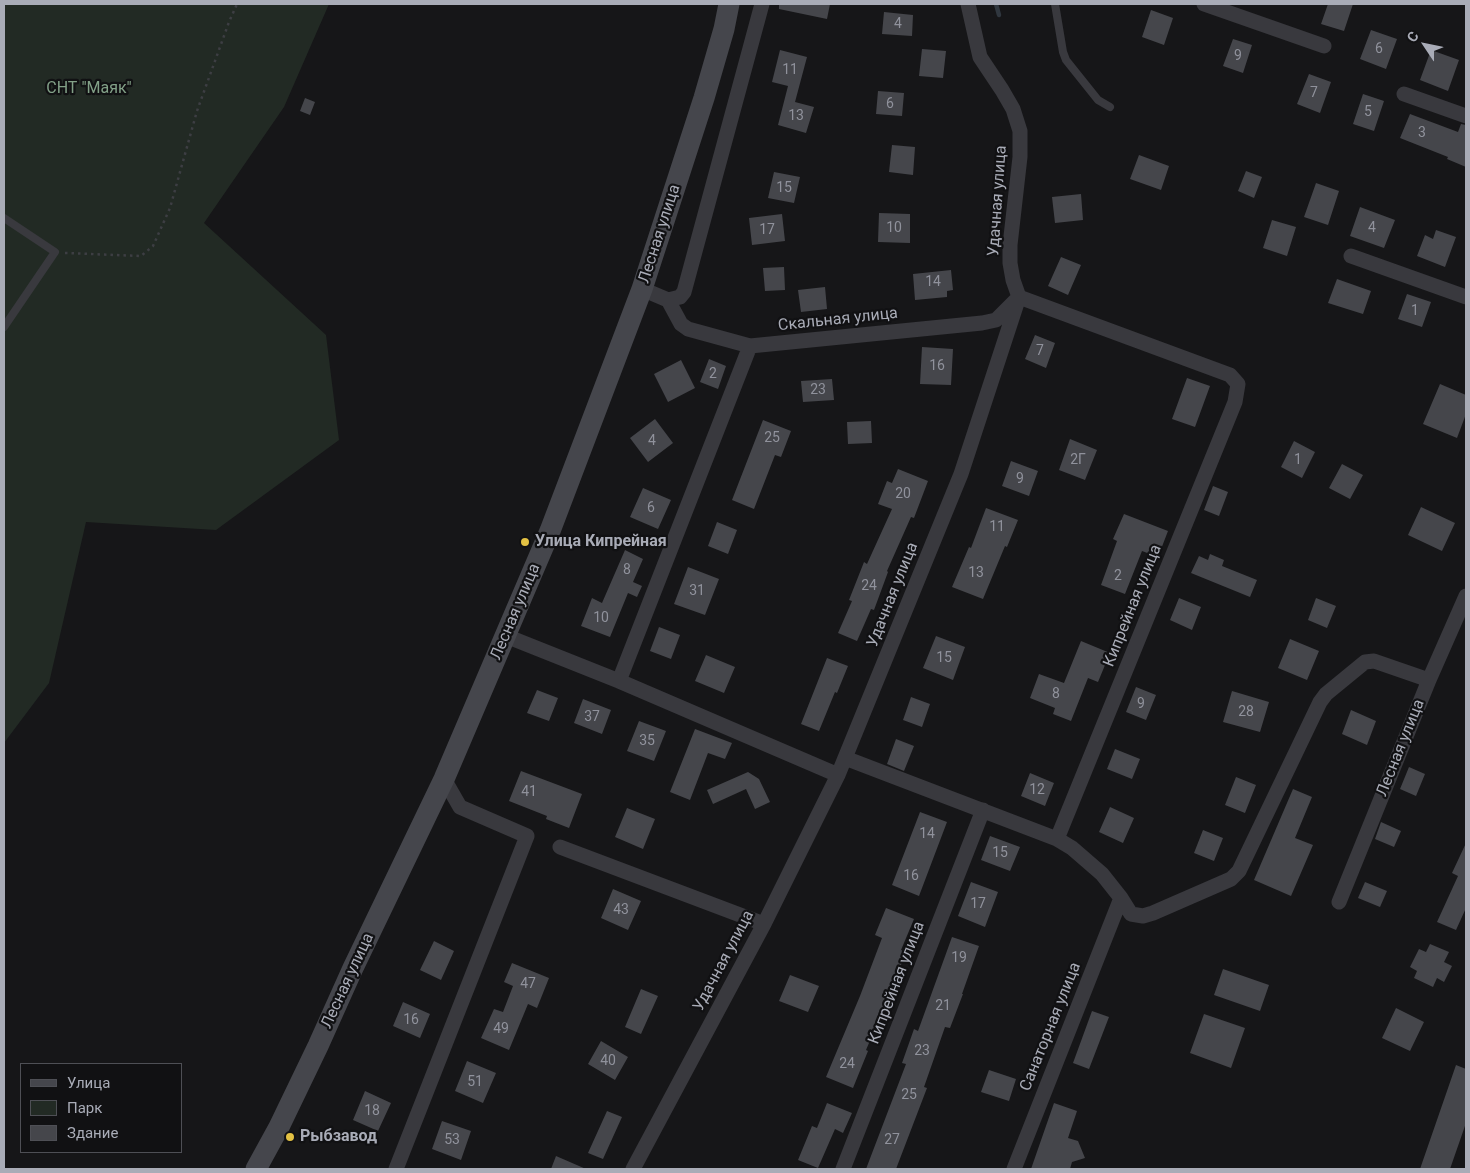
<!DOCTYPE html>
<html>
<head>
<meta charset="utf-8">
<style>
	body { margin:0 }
	#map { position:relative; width:1470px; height:1173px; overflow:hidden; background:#161618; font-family:Roboto,sans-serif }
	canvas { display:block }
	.frame { position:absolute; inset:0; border:5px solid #a9acb7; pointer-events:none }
	.legend { position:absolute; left:20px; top:1063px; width:162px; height:90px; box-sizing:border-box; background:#111113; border:1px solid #4e4f55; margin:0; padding:6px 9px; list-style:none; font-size:15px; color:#a9acb7 }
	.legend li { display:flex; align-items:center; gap:10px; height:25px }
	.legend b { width:25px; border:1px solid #4e4f55 }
	.north { position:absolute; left:1400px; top:20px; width:50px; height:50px; -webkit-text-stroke:4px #111113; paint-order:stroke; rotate:304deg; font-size:14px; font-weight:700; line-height:20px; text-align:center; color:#a9acb7 }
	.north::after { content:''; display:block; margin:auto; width:18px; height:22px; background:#a9acb7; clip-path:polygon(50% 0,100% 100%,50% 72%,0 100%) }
</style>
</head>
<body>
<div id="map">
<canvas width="1470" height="1173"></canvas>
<div class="frame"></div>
<ul class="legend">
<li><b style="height:6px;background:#45464c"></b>Улица</li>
<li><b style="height:14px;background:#222a24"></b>Парк</li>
<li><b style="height:14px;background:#45464b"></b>Здание</li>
</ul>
<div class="north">С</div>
</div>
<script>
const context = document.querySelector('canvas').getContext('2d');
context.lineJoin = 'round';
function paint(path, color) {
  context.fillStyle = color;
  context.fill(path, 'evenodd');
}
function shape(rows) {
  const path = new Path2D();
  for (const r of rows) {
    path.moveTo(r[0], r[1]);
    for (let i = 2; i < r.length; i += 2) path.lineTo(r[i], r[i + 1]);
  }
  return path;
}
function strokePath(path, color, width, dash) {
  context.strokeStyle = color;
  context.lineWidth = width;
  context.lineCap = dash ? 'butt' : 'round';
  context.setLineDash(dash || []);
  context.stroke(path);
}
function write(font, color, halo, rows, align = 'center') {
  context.font = font + ' Roboto,sans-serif';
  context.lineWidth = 4.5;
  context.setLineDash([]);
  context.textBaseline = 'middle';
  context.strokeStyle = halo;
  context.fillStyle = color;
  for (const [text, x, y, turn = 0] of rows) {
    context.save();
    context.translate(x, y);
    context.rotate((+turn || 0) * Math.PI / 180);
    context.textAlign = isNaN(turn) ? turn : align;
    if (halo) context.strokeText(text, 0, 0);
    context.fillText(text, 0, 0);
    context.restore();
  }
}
paint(shape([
	[4,4,329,4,284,107,204,223,326,335,339,440,216,530,86,522,49,683,4,743]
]), '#222a24');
strokePath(shape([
	[996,4,999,15]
]), '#30373f', 4.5);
paint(shape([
	[779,4,830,4,827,19,779,9],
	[1328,4,1353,4,1344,31,1321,24],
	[1151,10,1173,18,1164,45,1142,37],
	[884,12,913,15,912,36,882,34],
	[1371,30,1397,39,1386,69,1360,59],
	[1233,39,1252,45,1243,73,1223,66],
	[922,49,946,51,943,78,919,76],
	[780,50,807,57,795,102,814,107,806,133,778,125,788,86,772,82],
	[1431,50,1459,60,1448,91,1420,80],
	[1309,74,1331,82,1320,113,1297,104],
	[878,91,904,93,902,116,876,114],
	[1363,94,1384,101,1374,131,1353,124],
	[305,98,315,102,310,115,300,111],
	[1410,114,1458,132,1461,124,1466,125,1466,167,1447,159,1448,157,1400,138],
	[892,145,915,147,913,175,889,172],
	[1139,155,1169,166,1161,190,1130,179],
	[1246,171,1262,177,1254,198,1238,191],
	[774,172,800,177,794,203,768,198],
	[1316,183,1339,191,1328,225,1304,217],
	[1081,194,1083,220,1055,223,1052,197],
	[1360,207,1395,220,1384,248,1350,236],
	[879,213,910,214,910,243,878,242],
	[782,214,785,241,752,245,749,218],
	[1272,220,1296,227,1287,256,1263,248],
	[1436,230,1456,237,1445,267,1417,256,1425,235,1433,239],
	[1061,257,1081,265,1068,295,1048,286],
	[784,267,785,290,765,291,763,268],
	[951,270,953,290,947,291,947,297,915,300,913,274],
	[1337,279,1371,291,1363,314,1328,303],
	[825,287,827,309,801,312,798,290],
	[1407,294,1431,302,1422,327,1398,319],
	[1035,335,1055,343,1046,368,1025,359],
	[922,347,953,349,951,385,920,384],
	[709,359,726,366,718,389,700,382],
	[681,360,695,388,668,402,654,374],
	[1187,378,1210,386,1195,427,1172,419],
	[832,379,834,400,803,402,801,381],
	[1440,384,1466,395,1466,414,1457,438,1423,424],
	[655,419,673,443,648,462,630,438],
	[763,420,791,431,781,457,775,455,754,509,732,500],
	[871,421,872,443,848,444,847,422],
	[1070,439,1097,450,1085,480,1059,470],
	[1294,441,1315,452,1302,478,1281,467],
	[1011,461,1038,471,1029,496,1002,486],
	[1342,464,1363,475,1350,499,1329,488],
	[898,469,928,481,914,518,911,517,887,571,888,572,874,610,871,609,857,641,838,633,852,601,849,600,864,562,867,564,892,509,878,504,887,481,892,483],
	[1213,486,1228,492,1219,516,1204,510],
	[643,488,671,500,658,529,630,517],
	[1421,507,1455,523,1442,551,1408,535],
	[986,508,1018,520,1007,547,1005,546,983,599,952,587,969,547,971,548],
	[1124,514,1168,531,1158,557,1142,551,1125,594,1101,585,1117,541,1113,539],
	[717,522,737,530,728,554,708,546],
	[625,550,643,559,633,582,642,586,637,597,628,593,610,637,581,626,592,598,602,603],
	[1210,554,1224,560,1222,566,1257,580,1250,597,1191,573,1199,556,1208,560],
	[688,567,719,579,705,615,674,604],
	[1179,598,1201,607,1192,630,1170,620],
	[1316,598,1336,606,1327,628,1308,620],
	[659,627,680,635,671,659,650,651],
	[936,636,965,647,953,680,923,668],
	[1290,639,1319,651,1307,680,1278,668],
	[1081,641,1110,653,1098,682,1088,678,1071,721,1053,714,1055,708,1030,698,1039,674,1064,683],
	[706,655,735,667,724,693,695,681],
	[827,658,848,666,837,693,835,692,819,731,801,724],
	[1136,687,1156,695,1146,720,1126,712],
	[537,690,558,698,549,721,527,713],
	[1232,691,1269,702,1260,732,1223,722],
	[911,697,930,704,922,727,903,720],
	[583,699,611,710,602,734,574,723],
	[1351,710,1376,721,1367,745,1342,734],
	[639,721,666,731,654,761,627,751],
	[695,729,732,743,725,759,708,753,690,800,670,792],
	[896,739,914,746,904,771,887,764],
	[1115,749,1140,759,1132,779,1107,769],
	[1409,767,1425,774,1416,796,1400,789],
	[521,771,582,794,569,828,546,819,547,816,509,801],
	[748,772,759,779,770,802,755,809,746,789,713,804,707,790],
	[1030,773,1054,783,1045,806,1021,796],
	[1236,777,1256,785,1245,813,1225,805],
	[1293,789,1312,797,1295,838,1313,845,1291,896,1254,880],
	[1110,807,1134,818,1123,843,1099,832],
	[627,808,655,819,643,849,615,837],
	[920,812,947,822,919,896,892,885],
	[1381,822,1401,831,1394,847,1375,839],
	[1203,830,1223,838,1214,861,1194,853],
	[990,836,1020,847,1010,871,981,860],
	[1466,843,1466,908,1456,930,1437,922,1458,876,1452,873],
	[971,882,998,892,985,927,958,916],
	[1365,882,1387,891,1380,907,1358,898],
	[613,889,641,901,628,930,601,918],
	[886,908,914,919,901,950,906,952,889,996,866,1050,868,1051,853,1088,826,1077,860,996,882,938,875,935],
	[952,937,979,946,962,994,963,994,950,1028,945,1027,924,1087,927,1088,896,1169,866,1169,906,1064,902,1063,914,1029,918,1031],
	[434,941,454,951,441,980,420,970],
	[1430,944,1449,952,1444,962,1452,966,1444,982,1437,978,1433,987,1414,978,1417,971,1410,967,1419,949,1426,952],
	[512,963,549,978,537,1008,528,1004,509,1050,481,1038,494,1009,503,1012,513,986,504,982],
	[1223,969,1269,985,1260,1011,1214,995],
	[790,975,819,986,808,1012,779,1001],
	[641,989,658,996,641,1034,625,1027],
	[403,1002,430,1014,420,1038,393,1026],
	[1396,1008,1424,1022,1410,1051,1382,1038],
	[1092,1011,1109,1017,1089,1069,1073,1063],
	[1204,1014,1245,1028,1231,1068,1190,1053],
	[601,1041,628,1057,615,1080,588,1064],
	[467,1061,496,1073,483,1103,455,1091],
	[1456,1065,1466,1069,1466,1123,1450,1169,1420,1169],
	[989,1070,1016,1079,1009,1101,981,1092],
	[365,1091,391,1103,378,1131,353,1120],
	[827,1103,852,1113,843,1133,835,1129,818,1168,798,1160,812,1126,817,1128],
	[1054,1103,1077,1111,1068,1138,1078,1141,1085,1158,1072,1162,1070,1169,1031,1169],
	[607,1111,622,1117,603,1159,588,1153],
	[442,1121,471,1131,461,1160,432,1149],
	[556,1156,586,1169,551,1169]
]), '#45464b');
strokePath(shape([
	[65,253,141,256,153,246,170,208,197,111,229,22,237,4]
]), '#3d3e43', 2.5, [2.5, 4]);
strokePath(shape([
	[1055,4,1063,52,1066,60,1098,100,1110,107],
	[4,218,55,252,4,327]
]), '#39393e', 8);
strokePath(shape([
	[1204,4,1324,46],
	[1404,94,1466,116],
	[1351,256,1466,297],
	[642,289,668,300,681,324,688,329,750,346,982,323,996,320,1019,297,1230,375,1238,384,1235,402,1057,839],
	[668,300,680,297,684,292,762,4],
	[506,636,619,681,838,775],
	[619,681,750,346],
	[845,758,1057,839,1072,848,1102,874,1121,898,1131,914,1143,916,1153,913,1231,879,1239,871,1320,702,1326,694,1365,662,1374,661,1429,680],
	[560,847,764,924],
	[1339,902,1429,680,1466,596],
	[396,1169,527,836,460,807,444,779],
	[633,1169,764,924,838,775,961,474,1019,297,1013,280,1010,263,1010,245,1020,157,1020,131,1013,109,1002,90,980,57,968,4],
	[843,1169,983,810],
	[1014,1169,1121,898]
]), '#39393e', 15);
strokePath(shape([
	[256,1169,279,1127,318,1046,353,968,444,779,550,531,642,289,704,98,724,29,729,4]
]), '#45464c', 21);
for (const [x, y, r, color] of [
	[525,542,5,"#e3c143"],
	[290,1137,5,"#e3c143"]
]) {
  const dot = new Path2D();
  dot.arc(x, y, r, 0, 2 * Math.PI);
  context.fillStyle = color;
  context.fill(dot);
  strokePath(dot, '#111113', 2);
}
write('14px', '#90929c', null, [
	["4",898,24],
	["6",1379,49],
	["9",1238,56],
	["11",790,70],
	["7",1314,93],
	["6",890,104],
	["5",1368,112],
	["13",796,116],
	["3",1422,133],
	["15",784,188],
	["10",894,228],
	["4",1372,228],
	["17",767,230],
	["14",933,282],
	["1",1415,311],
	["7",1040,351],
	["16",937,366],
	["2",713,374],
	["23",818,390],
	["25",772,438],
	["4",652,441],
	["2Г",1078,460],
	["1",1298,460],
	["9",1020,479],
	["20",903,494],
	["6",651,508],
	["11",997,527],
	["8",627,570],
	["13",976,573],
	["2",1118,576],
	["24",869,586],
	["31",697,591],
	["10",601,618],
	["15",944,658],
	["8",1056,694],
	["9",1141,704],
	["28",1246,712],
	["37",592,717],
	["35",647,741],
	["12",1037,790],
	["41",529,792],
	["14",927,834],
	["15",1000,853],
	["16",911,876],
	["17",978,904],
	["43",621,910],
	["19",959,958],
	["47",528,984],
	["21",943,1006],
	["16",411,1020],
	["49",501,1029],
	["23",922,1051],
	["40",608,1061],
	["24",847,1064],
	["51",475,1082],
	["25",909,1095],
	["18",372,1111],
	["53",452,1140],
	["27",892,1140]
]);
write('16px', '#82a087', '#111113', [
	["СНТ \"Маяк\"",89,89]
]);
write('16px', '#a9acb7', '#111113', [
	["Удачная улица",998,201,-86],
	["Лесная улица",660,234,-72],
	["Скальная улица",838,320,-6],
	["Удачная улица",893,595,-68],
	["Кипрейная улица",1133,606,-68],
	["Лесная улица",516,612,-67],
	["Лесная улица",1401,748,-68],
	["Удачная улица",724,961,-62],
	["Лесная улица",348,981,-65],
	["Кипрейная улица",897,983,-69],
	["Санаторная улица",1051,1027,-68]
]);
write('bold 16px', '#a9acb7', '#111113', [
	["Улица Кипрейная",535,542],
	["Рыбзавод",300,1137]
], 'left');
</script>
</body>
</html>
